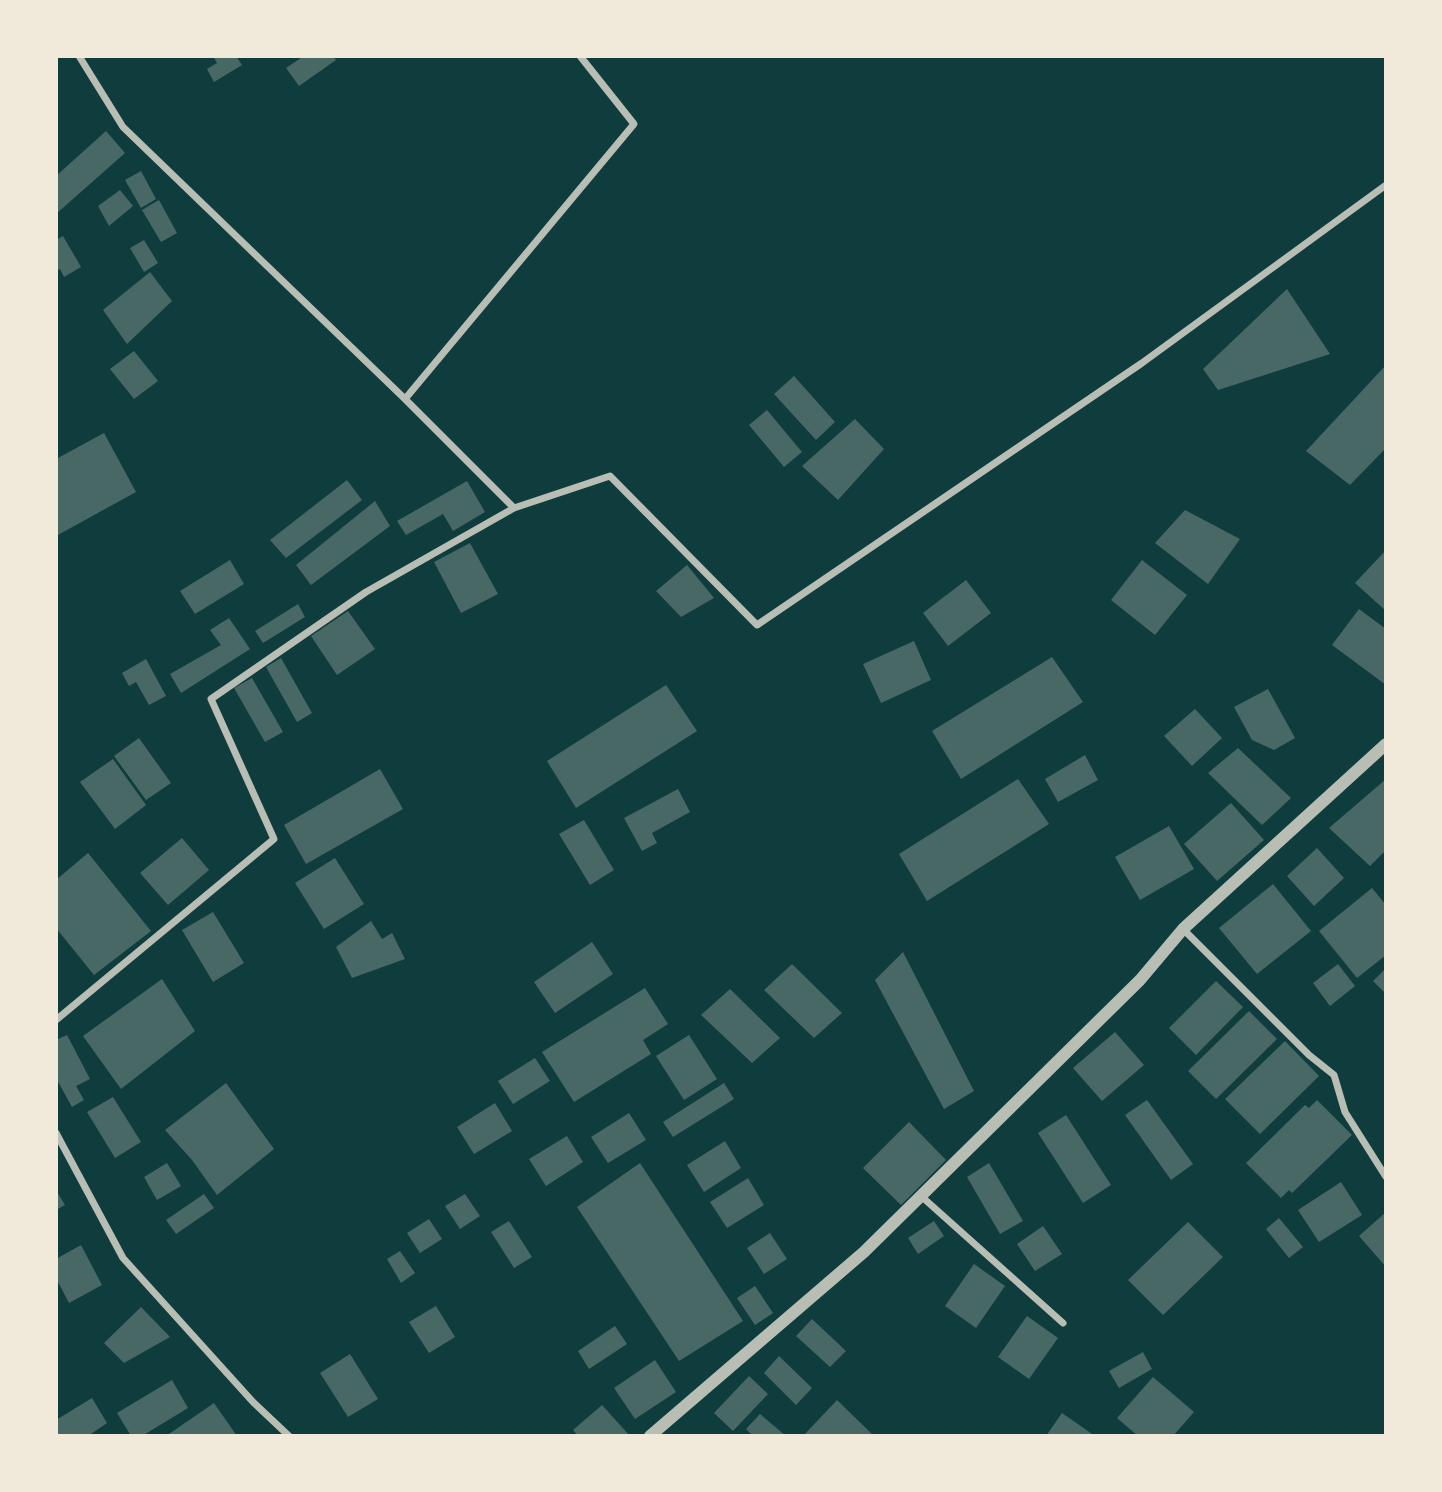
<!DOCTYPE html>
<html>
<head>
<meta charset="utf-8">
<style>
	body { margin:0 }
	#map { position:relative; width:1442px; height:1492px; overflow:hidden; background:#0f3d3e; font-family:"Space Grotesk",sans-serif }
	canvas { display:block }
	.frame { position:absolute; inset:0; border:58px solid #f1e9da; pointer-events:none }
</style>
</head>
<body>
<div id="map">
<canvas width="1442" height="1492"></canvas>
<div class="frame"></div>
</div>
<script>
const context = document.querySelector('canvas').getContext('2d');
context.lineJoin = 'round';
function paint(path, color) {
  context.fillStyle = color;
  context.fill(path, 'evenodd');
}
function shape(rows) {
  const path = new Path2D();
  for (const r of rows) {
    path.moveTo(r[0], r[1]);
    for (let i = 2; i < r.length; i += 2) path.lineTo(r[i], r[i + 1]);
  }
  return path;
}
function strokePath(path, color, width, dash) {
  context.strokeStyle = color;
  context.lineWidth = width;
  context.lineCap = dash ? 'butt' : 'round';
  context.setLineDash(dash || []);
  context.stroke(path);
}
paint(shape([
	[213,56,236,56,242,65,214,82,207,69,217,63],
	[304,56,333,56,336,60,299,86,286,68],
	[106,131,125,153,56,214,56,176],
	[141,171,156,199,141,208,125,180],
	[120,190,133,206,109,226,98,206],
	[159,200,177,233,161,242,142,210],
	[63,236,81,267,64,277,60,269,56,271,56,240],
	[144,240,158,263,144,272,130,248],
	[150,272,172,301,127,344,103,310],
	[1287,289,1330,354,1218,390,1203,369],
	[134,351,158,381,134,399,110,369],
	[1386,365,1386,448,1350,485,1306,451],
	[794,376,835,422,816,440,774,394],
	[767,410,802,452,784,467,749,425],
	[855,419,884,449,838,500,802,466],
	[104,433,136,492,56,536,56,459],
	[347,480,362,500,286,558,270,540],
	[467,481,485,512,453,531,443,514,406,535,397,521],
	[375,501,390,526,311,585,296,565],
	[1185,510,1240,539,1208,584,1155,543],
	[470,543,498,594,461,613,434,562],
	[1386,550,1386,611,1355,583],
	[230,560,244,584,195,614,180,591],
	[1142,560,1187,595,1155,635,1111,600],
	[687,565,714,598,681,617,656,591],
	[966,580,991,613,948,646,923,613],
	[298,604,305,617,263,643,255,631],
	[1359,609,1386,629,1386,685,1332,645],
	[348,611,375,649,337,675,311,636],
	[229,618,250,649,181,693,170,674,221,645,210,630],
	[914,641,931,680,881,703,863,664],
	[1052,657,1083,702,961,779,932,731],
	[281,658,312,713,297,722,266,667],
	[146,659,166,696,149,705,136,682,129,686,122,673],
	[252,678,283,732,265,742,234,688],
	[666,685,697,731,576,808,547,761],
	[1268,689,1295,738,1274,750,1252,740,1234,707],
	[1195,709,1222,738,1192,766,1164,736],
	[139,738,171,783,146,800,114,756],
	[1238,748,1291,798,1262,825,1208,773],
	[1085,755,1098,780,1058,802,1045,779],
	[113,759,146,805,115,829,80,782],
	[380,769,403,809,306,864,284,825],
	[1018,779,1049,824,927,901,899,854],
	[1386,779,1386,850,1370,866,1329,828],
	[678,789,690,812,652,833,657,843,642,851,624,818],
	[1231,803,1264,840,1217,881,1184,844],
	[584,820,614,870,590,885,559,834],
	[1169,826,1194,869,1140,900,1115,857],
	[182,838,209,870,168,905,140,873],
	[1317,848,1344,878,1314,906,1287,876],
	[88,853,151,931,94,975,56,928,56,880],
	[335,858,364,904,324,929,295,883],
	[1273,884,1311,931,1257,974,1219,928],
	[1372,888,1386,905,1386,955,1357,978,1319,931],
	[213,912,244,963,213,982,182,930],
	[371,921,382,939,392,933,405,959,352,978,336,947],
	[592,942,613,974,555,1013,534,982],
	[903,952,974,1091,944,1109,875,980],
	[792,964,842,1013,814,1038,764,990],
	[1338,964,1355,986,1330,1006,1313,983],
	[1386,968,1386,994,1373,981],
	[162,979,195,1031,121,1089,83,1036],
	[1216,981,1243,1007,1196,1055,1169,1028],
	[645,988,668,1024,643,1040,651,1054,574,1102,542,1052],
	[730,989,780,1038,752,1063,701,1015],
	[1249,1011,1277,1039,1216,1099,1188,1071],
	[1115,1032,1144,1065,1102,1101,1073,1068],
	[67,1035,90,1079,76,1086,84,1100,72,1107,56,1078,56,1040],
	[689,1035,717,1079,684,1100,656,1056],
	[1285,1041,1319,1076,1260,1134,1225,1099],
	[535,1058,550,1081,513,1104,498,1081],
	[226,1083,274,1149,217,1195,192,1160,165,1130],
	[724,1083,734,1099,673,1137,663,1122],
	[113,1097,141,1142,115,1158,87,1112],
	[1147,1100,1193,1164,1171,1180,1125,1115],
	[1317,1100,1352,1135,1292,1193,1289,1190,1281,1198,1246,1163,1305,1105,1309,1108],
	[495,1103,512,1131,474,1154,457,1127],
	[629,1113,646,1140,608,1163,591,1137],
	[1066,1115,1111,1185,1083,1203,1038,1133],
	[909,1122,946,1160,901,1205,863,1168],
	[567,1136,583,1162,546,1186,529,1159],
	[725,1141,741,1168,704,1192,687,1165],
	[167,1163,181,1186,157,1200,144,1177],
	[640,1163,743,1321,679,1361,577,1207],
	[989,1163,1023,1221,1000,1234,967,1177],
	[748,1178,764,1205,727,1228,710,1202],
	[1341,1182,1362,1215,1319,1242,1298,1210],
	[56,1190,65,1205,56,1210],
	[204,1194,214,1208,176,1234,166,1220],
	[465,1194,480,1216,460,1229,445,1206],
	[1386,1212,1386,1267,1359,1236],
	[1279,1218,1303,1247,1289,1258,1266,1229],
	[429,1219,442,1239,420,1253,407,1233],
	[509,1221,532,1257,514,1268,491,1232],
	[934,1221,944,1236,918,1254,908,1238],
	[1188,1222,1223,1257,1163,1315,1128,1280],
	[1043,1226,1062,1254,1035,1271,1017,1244],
	[770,1233,787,1259,764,1274,747,1248],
	[81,1245,102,1285,69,1303,56,1278,56,1259],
	[400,1251,415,1273,401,1283,387,1259],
	[974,1264,1005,1286,976,1328,945,1306],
	[755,1286,773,1313,755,1325,737,1298],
	[436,1306,455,1337,429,1353,409,1322],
	[141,1307,170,1337,124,1363,104,1343],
	[1027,1316,1058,1338,1029,1379,998,1357],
	[812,1319,846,1351,830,1367,796,1336],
	[615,1326,627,1344,589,1369,578,1351],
	[1143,1352,1152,1369,1119,1388,1109,1371],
	[350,1354,378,1399,348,1417,320,1373],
	[779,1356,812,1388,796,1405,764,1373],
	[655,1360,676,1392,635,1419,614,1388],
	[749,1376,768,1394,733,1431,714,1413],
	[1153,1377,1194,1412,1173,1436,1138,1436,1117,1418],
	[172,1380,188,1408,142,1436,131,1436,117,1413],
	[92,1398,107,1423,88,1436,56,1436,56,1420],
	[837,1400,874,1436,803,1436],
	[214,1403,237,1436,166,1436],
	[602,1405,630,1436,578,1436,573,1430],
	[1062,1413,1095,1436,1046,1436],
	[760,1414,786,1436,753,1436,746,1429]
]), '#486865');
strokePath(shape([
	[79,56,123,127,405,399],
	[514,508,405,399,634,124,580,56],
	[1183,929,1309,1055,1334,1075,1345,1112,1386,1177],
	[56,1020,274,839,211,699,366,592,514,508,610,476,757,625,1142,363,1386,185],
	[56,1133,123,1258,253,1402,289,1436],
	[921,1196,1063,1323]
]), '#b8beb3', 7);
strokePath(shape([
	[650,1436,864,1252,1140,980,1183,929,1386,744]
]), '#b8beb3', 12);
</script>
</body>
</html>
